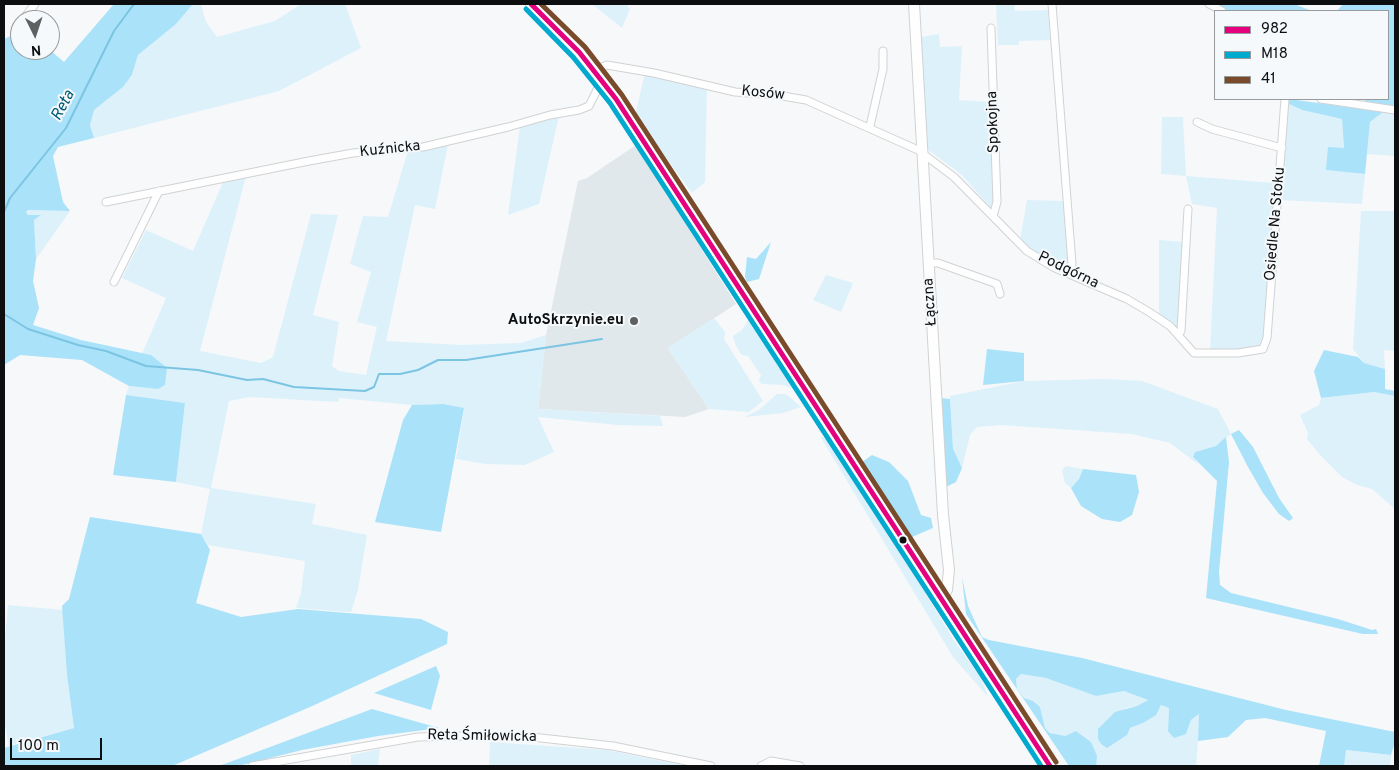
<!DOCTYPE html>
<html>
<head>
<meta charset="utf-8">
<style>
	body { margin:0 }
	#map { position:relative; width:1399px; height:770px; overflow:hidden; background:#f6f8fa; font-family:Overpass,sans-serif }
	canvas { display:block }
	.frame { position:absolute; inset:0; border:5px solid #0d0e0f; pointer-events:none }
	.legend { position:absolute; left:1214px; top:10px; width:175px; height:90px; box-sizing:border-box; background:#f5f9fb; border:1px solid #989b9d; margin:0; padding:6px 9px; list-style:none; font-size:15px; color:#0d0e0f }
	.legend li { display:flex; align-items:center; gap:10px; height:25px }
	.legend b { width:25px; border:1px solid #989b9d }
	.north { position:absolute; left:10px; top:10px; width:50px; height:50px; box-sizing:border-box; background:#f5f9fb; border:1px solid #989b9d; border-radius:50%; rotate:176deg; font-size:14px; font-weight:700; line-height:20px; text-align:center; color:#0d0e0f }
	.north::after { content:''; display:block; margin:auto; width:18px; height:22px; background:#5f6061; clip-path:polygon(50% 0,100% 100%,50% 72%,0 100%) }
	.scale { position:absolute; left:10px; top:738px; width:92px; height:22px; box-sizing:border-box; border:2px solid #0d0e0f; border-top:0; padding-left:6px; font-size:15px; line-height:18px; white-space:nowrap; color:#0d0e0f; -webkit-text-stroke:4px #f5f9fb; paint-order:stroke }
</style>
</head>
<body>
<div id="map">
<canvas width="1399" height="770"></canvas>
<div class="frame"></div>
<ul class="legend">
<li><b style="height:6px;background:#e5007d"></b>982</li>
<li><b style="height:6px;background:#00a9ce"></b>M18</li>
<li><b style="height:6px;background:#7a4b2a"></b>41</li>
</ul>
<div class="north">N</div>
<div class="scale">100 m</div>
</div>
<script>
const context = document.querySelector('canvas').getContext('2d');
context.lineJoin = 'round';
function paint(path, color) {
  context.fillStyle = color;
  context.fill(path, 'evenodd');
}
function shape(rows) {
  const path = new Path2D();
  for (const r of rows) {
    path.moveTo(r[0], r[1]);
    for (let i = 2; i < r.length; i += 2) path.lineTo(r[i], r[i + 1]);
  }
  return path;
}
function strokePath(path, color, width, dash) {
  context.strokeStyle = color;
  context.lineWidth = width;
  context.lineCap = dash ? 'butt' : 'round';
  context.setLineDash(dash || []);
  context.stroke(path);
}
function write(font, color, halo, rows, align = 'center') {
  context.font = font + ' Overpass,sans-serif';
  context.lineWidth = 4;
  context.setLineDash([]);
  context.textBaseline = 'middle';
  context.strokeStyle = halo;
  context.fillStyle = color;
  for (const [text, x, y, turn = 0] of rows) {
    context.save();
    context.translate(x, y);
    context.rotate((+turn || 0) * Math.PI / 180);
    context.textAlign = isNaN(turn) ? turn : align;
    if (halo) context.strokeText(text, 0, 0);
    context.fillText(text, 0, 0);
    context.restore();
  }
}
paint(shape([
	[636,145,736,304,668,348,709,409,685,417,538,409,546,335,578,181,587,178]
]), '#e0e8ec');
paint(shape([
	[193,4,201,4,206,22,217,37,275,21,301,4,345,4,361,48,279,91,94,138,90,125,94,110,123,87,132,76,138,55,176,24],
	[592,4,626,4,630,9,622,28],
	[996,4,1014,4,1015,11,1048,10,1050,40,1019,41,1019,45,998,45],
	[939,34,940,47,962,46,959,100,991,102,993,201,991,208,962,175,927,149,921,37],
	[645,73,704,83,707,89,705,182,692,193,635,116],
	[1289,104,1302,110,1342,119,1344,148,1326,170,1365,174,1362,204,1280,200],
	[1385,105,1395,106,1395,156,1367,154,1370,122,1383,112],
	[559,116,539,204,508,215,520,126],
	[1162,117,1183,117,1186,176,1274,183,1263,342,1258,348,1210,351,1217,208,1192,204,1186,176,1161,174],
	[448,144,435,209,415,205,386,341,461,345,521,343,546,335,538,409,660,416,663,426,617,425,538,417,554,452,525,465,486,464,456,459,464,409,443,404,412,405,339,398,338,402,250,397,229,401,211,488,316,504,312,524,367,535,358,590,351,612,296,608,301,593,305,561,208,545,201,534,210,489,176,482,185,403,126,395,129,386,158,389,151,355,142,354,166,298,122,278,146,230,193,251,224,180,246,176,200,351,261,363,273,357,311,214,338,215,313,315,339,322,332,366,339,371,366,375,377,327,357,322,371,272,350,264,363,216,388,217,408,151],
	[1027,200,1063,201,1069,260,1066,267,1027,248,1020,240],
	[28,210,70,211,36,259,34,220,40,215,28,215,26,212],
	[1361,211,1395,211,1395,351,1384,350,1385,369,1364,363,1353,349],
	[1159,240,1183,242,1178,330,1159,315],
	[826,275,853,283,841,312,813,300],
	[750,317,752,317,812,411,793,388,782,385,762,384,759,381,761,375,748,356,742,355,736,346,733,336,742,330],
	[714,318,725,332,724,339,763,401,749,412,709,409,668,348],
	[1104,379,1142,381,1218,409,1231,434,1216,446,1195,452,1193,457,1199,465,1170,443,1132,434,1001,425,977,427,970,435,962,468,953,450,950,396,1024,381],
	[1374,392,1395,396,1395,509,1372,489,1357,485,1342,477,1321,456,1307,439,1308,433,1300,415,1319,405,1321,398],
	[777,394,786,394,801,407,783,413,745,417,760,409],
	[820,436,828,440,889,532,953,639,981,678,988,697,953,657],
	[1066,466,1083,469,1079,479,1071,488,1065,483,1062,470],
	[8,605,63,610,67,675,74,728,9,746,4,720,4,651],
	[1021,674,1046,678,1096,696,1124,691,1148,700,1137,706,1126,708,1098,729,1130,728,1143,723,1161,705,1169,708,1168,731,1186,734,1191,720,1200,714,1196,766,1096,766,1091,742,1076,731,1065,736,1055,736,1045,728,1040,707,1033,701,1024,698,1017,689,1016,679],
	[490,742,607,750,686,766,489,766],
	[380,749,378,766,351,766,351,755],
	[1345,750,1391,755,1390,766,1344,766]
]), '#ddf1fb');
paint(shape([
	[114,4,193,4,176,24,138,55,132,75,123,87,94,110,90,125,94,138,58,147,53,156,63,202,70,211,28,210,26,212,28,215,41,215,34,220,36,259,33,281,39,308,33,325,81,340,151,355,167,368,165,385,158,389,129,386,82,360,20,355,4,365,4,39,20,32,20,50,50,50,64,62],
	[1208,4,1294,4,1312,11,1218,11],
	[1343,4,1395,4,1395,106,1366,103,1364,99,1388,99,1388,11,1337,11],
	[1289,99,1383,112,1370,122,1365,174,1326,170,1328,147,1344,148,1342,119,1302,110,1289,104],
	[771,242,759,279,747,282,745,277,747,257,756,259],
	[987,349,1024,353,1024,381,983,385],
	[1324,350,1358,357,1364,363,1385,369,1385,389,1395,391,1395,396,1374,392,1321,398,1314,371],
	[126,395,185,403,176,482,113,475],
	[941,398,950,399,953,449,962,468,956,482,946,487],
	[443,404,464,408,441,532,375,522,403,420,412,405],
	[1239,430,1253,447,1279,498,1293,518,1289,521,1279,514,1263,493,1248,467,1231,434],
	[1226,437,1229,462,1219,572,1220,585,1231,593,1338,619,1372,630,1376,629,1378,634,1363,634,1206,598,1217,481,1193,457,1195,452,1216,446],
	[872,455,889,462,908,481,921,515,931,518,933,528,912,537,862,462],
	[1083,469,1136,475,1139,492,1132,515,1120,522,1102,519,1081,506,1071,488,1079,479],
	[90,517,201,534,210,550,196,603,241,617,298,609,421,619,448,632,447,644,310,707,172,766,4,766,4,748,74,728,67,675,62,606,69,599],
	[962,577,968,606,982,637,989,640,1082,658,1286,710,1395,732,1395,742,1391,755,1346,750,1344,766,1319,766,1326,731,1265,718,1246,720,1228,737,1198,741,1199,714,1191,720,1186,734,1174,738,1168,731,1169,708,1161,705,1156,715,1143,723,1130,728,1127,735,1107,748,1101,744,1098,739,1098,729,1115,712,1137,706,1148,700,1124,691,1096,696,1046,678,1021,674,1016,679,1017,689,1024,698,1033,701,1040,707,1045,728,1050,733,1065,736,1076,731,1091,742,1097,756,1096,766,1069,766,966,614],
	[436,666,440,676,431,710,374,693],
	[372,709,439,728,378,736,302,750,238,766,219,766]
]), '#aae2f9');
strokePath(shape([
	[4,212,10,198,66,128,114,31,134,4],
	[4,314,28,329,78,345,106,351,146,366,198,370,247,380,263,379,294,387,365,391,374,387,379,374,400,374,418,370,438,360,466,360,602,339]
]), '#7cc5e2', 2);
const street = shape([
	[1052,4,1072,264,1068,273],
	[1209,4,1222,11],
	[25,17,35,4],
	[991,28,997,202,993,216],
	[594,70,607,65,654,73,735,92,777,95,806,100,918,150,954,177,1027,251,1053,267,1127,299,1149,312,1170,326,1194,353,1238,353,1263,349,1267,338,1285,99],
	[1321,99,1395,110],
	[1197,122,1212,129,1282,148],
	[870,126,883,69,883,51],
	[106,202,309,161,353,153,423,147,508,127,550,115,579,110,589,106,602,80],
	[929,263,938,263,997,284,1000,294],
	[114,282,159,191],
	[1178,335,1181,331,1188,209],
	[252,766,418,737,456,736,532,737,613,746,711,766],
	[761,766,771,761,800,766]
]);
const secondary = shape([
	[914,4,943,515,949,570,947,590,941,598]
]);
const primary = shape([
	[531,4,579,52,616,99,1050,766]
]);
strokePath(street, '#d0d2d3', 9);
strokePath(secondary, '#d0d2d3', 12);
strokePath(primary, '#d0d2d3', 12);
strokePath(street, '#fefefe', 7);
strokePath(secondary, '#fefefe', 10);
strokePath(primary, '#fefefe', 10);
strokePath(shape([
	[531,4,579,52,616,99,1050,766]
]), '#e5007d', 5);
strokePath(shape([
	[526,9,573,57,610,103,1041,766]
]), '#00a9ce', 5);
strokePath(shape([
	[541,4,585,47,622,95,1056,762]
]), '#7a4b2a', 5);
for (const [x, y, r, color] of [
	[634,321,5,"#5f6061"],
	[903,540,4.5,"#0d0e0f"]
]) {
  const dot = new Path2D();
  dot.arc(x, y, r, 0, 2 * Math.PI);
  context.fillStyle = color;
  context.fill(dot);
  strokePath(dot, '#f5f9fb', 2);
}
write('15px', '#0d0e0f', '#f5f9fb', [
	["Kosów",763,94,6],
	["Spokojna",994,122,-92],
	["Kuźnicka",390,150,-6],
	["Osiedle Na Stoku",1276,224,-85],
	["Podgórna",1068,271,26],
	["Łączna",931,302,-94],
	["Reta Śmiłowicka",482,737,1]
]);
write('bold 15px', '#0d0e0f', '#f5f9fb', [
	["AutoSkrzynie.eu",624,321]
], 'right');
write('italic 16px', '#005a75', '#f5f9fb', [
	["Reta",64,106,-62]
]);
</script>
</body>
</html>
